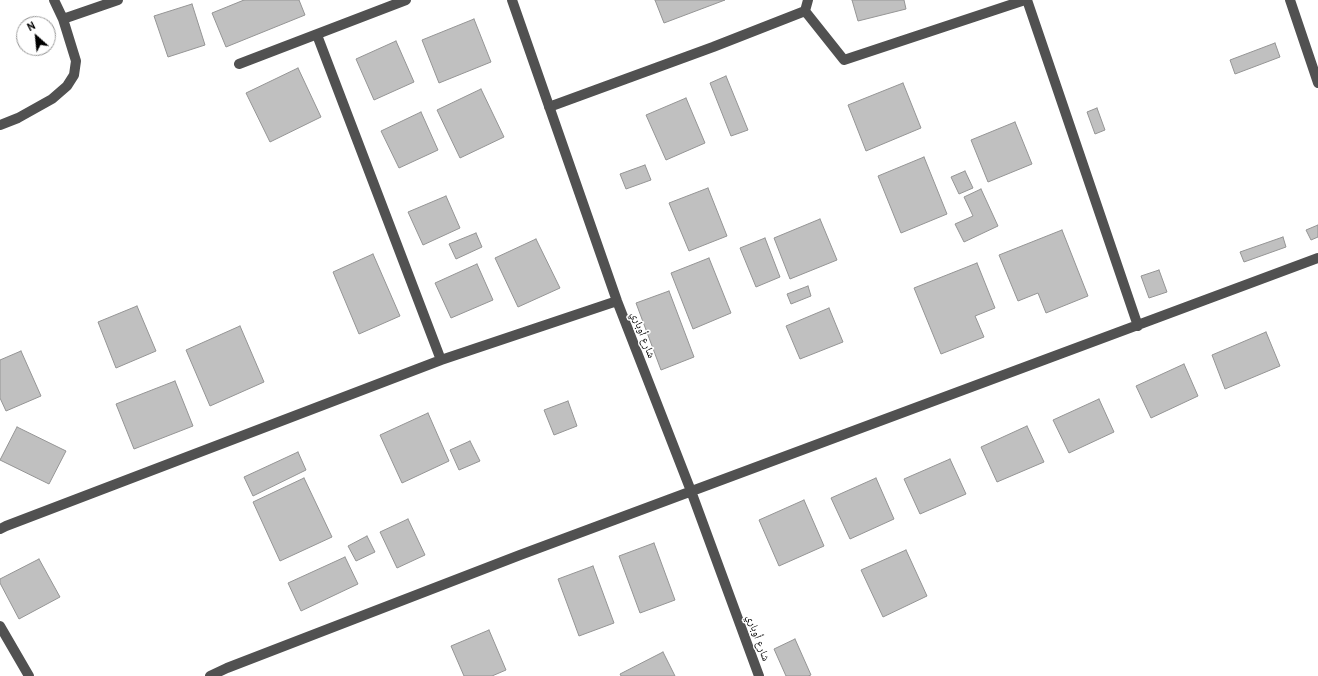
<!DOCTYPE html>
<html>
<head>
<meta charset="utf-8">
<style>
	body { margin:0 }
	#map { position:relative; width:1318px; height:676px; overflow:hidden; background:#fff; font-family:"PT Sans",sans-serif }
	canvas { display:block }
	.north { position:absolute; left:16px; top:16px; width:40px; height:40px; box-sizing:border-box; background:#fff; border:1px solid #999; border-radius:50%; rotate:333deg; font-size:11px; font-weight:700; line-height:16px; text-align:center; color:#000 }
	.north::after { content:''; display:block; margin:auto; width:14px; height:18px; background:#000; clip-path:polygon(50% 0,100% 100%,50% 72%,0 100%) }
</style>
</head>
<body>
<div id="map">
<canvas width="1318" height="676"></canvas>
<div class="north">N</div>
</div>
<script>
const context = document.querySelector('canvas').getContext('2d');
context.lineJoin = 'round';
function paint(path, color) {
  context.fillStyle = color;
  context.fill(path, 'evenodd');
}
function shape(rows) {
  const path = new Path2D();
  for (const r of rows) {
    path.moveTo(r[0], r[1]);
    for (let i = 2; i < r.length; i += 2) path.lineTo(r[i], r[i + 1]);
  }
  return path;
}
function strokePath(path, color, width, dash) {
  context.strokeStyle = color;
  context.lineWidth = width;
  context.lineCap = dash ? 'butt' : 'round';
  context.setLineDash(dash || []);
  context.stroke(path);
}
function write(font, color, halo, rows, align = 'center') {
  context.font = font + ' "PT Sans","Noto Naskh Arabic",sans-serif';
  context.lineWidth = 3;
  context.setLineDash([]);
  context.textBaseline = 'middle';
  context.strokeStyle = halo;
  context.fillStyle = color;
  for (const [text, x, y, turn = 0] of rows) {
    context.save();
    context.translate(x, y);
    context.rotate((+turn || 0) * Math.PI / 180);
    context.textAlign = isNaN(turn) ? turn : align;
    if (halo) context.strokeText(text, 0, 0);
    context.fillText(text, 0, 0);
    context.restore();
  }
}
const building = shape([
	[244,0,299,0,305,15,226,47,212,13,244,0],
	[655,0,725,0,664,23,655,0],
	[852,0,904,0,906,9,858,21,852,0],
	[192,4,205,45,168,57,154,16,192,4],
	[474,19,491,62,439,83,422,40,474,19],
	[396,41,414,82,374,100,356,59,396,41],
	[1275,43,1280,57,1235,74,1230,60,1275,43],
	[298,68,321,117,270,142,246,93,298,68],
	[726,76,748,130,731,136,710,83,726,76],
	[903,83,921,128,866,151,848,105,903,83],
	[481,89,504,137,460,158,437,110,481,89],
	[686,98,705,143,666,160,646,115,686,98],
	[1097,108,1105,130,1095,134,1087,112,1097,108],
	[421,112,438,150,399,168,381,131,421,112],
	[1015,122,1032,164,988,182,971,140,1015,122],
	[924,157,947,214,901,233,878,176,924,157],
	[645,165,651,180,626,189,620,174,645,165],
	[965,171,973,188,959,194,951,177,965,171],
	[708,188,727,236,689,251,669,203,708,188],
	[981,189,998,226,964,242,955,224,973,216,964,197,981,189],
	[446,196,460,228,423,245,408,212,446,196],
	[820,219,837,260,790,279,774,238,820,219],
	[1318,225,1318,237,1311,240,1306,230,1318,225],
	[1062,230,1088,296,1046,313,1038,293,1018,301,999,255,1062,230],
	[476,233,482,247,456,259,449,244,476,233],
	[1283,237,1286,247,1244,262,1240,252,1283,237],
	[765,238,780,277,756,287,740,248,765,238],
	[536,239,560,288,518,307,495,258,536,239],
	[373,254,400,316,359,334,333,272,373,254],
	[709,258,731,313,693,329,671,273,709,258],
	[977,263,995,308,975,316,984,337,941,354,914,288,977,263],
	[477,264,493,300,451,318,435,283,477,264],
	[1159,270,1167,292,1149,298,1141,276,1159,270],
	[808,286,811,296,791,304,787,294,808,286],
	[669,291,694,357,661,370,636,303,669,291],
	[137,306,156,351,116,368,98,322,137,306],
	[829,308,843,342,800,359,786,326,829,308],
	[240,326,264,382,210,406,186,350,240,326],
	[1266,332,1280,366,1225,389,1212,355,1266,332],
	[21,351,41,396,6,411,0,398,0,360,21,351],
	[1184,364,1198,396,1151,418,1136,386,1184,364],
	[175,381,193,426,134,449,116,404,175,381],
	[1099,399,1114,432,1069,453,1053,420,1099,399],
	[568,401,577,426,554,435,544,410,568,401],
	[428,413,449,461,402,483,380,435,428,413],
	[1027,426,1044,462,997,482,981,447,1027,426],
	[17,427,66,451,49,484,0,460,17,427],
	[470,441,480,461,459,470,450,450,470,441],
	[298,452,306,470,253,496,244,477,298,452],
	[950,459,966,494,920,514,904,479,950,459],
	[304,478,332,537,280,561,253,502,304,478],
	[876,478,894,519,850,539,831,498,876,478],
	[804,500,824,546,779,566,759,520,804,500],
	[408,519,425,555,397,568,380,532,408,519],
	[367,536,375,552,356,561,348,546,367,536],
	[654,543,675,600,640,613,619,556,654,543],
	[906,550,927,596,883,617,861,570,906,550],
	[345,557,358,584,301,611,288,583,345,557],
	[39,559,60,597,19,619,0,583,0,579,39,559],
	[593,566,614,623,579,636,558,579,593,566],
	[489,630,506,670,492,676,464,676,451,646,489,630],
	[795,639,811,675,808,676,786,676,774,649,795,639],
	[663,652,675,676,621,676,620,674,663,652]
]);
paint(building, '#c0c0c0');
strokePath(building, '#959595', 1);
strokePath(shape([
	[512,0,617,301,691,491,759,676],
	[1027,0,1138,326],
	[1290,0,1318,83],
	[805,11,844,60,1025,0],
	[63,19,118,0],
	[317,35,441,360],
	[239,64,406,0],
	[549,107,713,47,805,11,808,0],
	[0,125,18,118,52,99,67,86,74,75,76,61,63,19,54,0],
	[0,529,6,526,441,360,617,301],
	[0,626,29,676],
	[210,676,227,668,520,555,1318,258]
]), '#515151', 10);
write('11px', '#000', '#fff', [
	["شارع أوباري",643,335,69],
	["شارع أوباري",758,638,70]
]);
</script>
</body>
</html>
